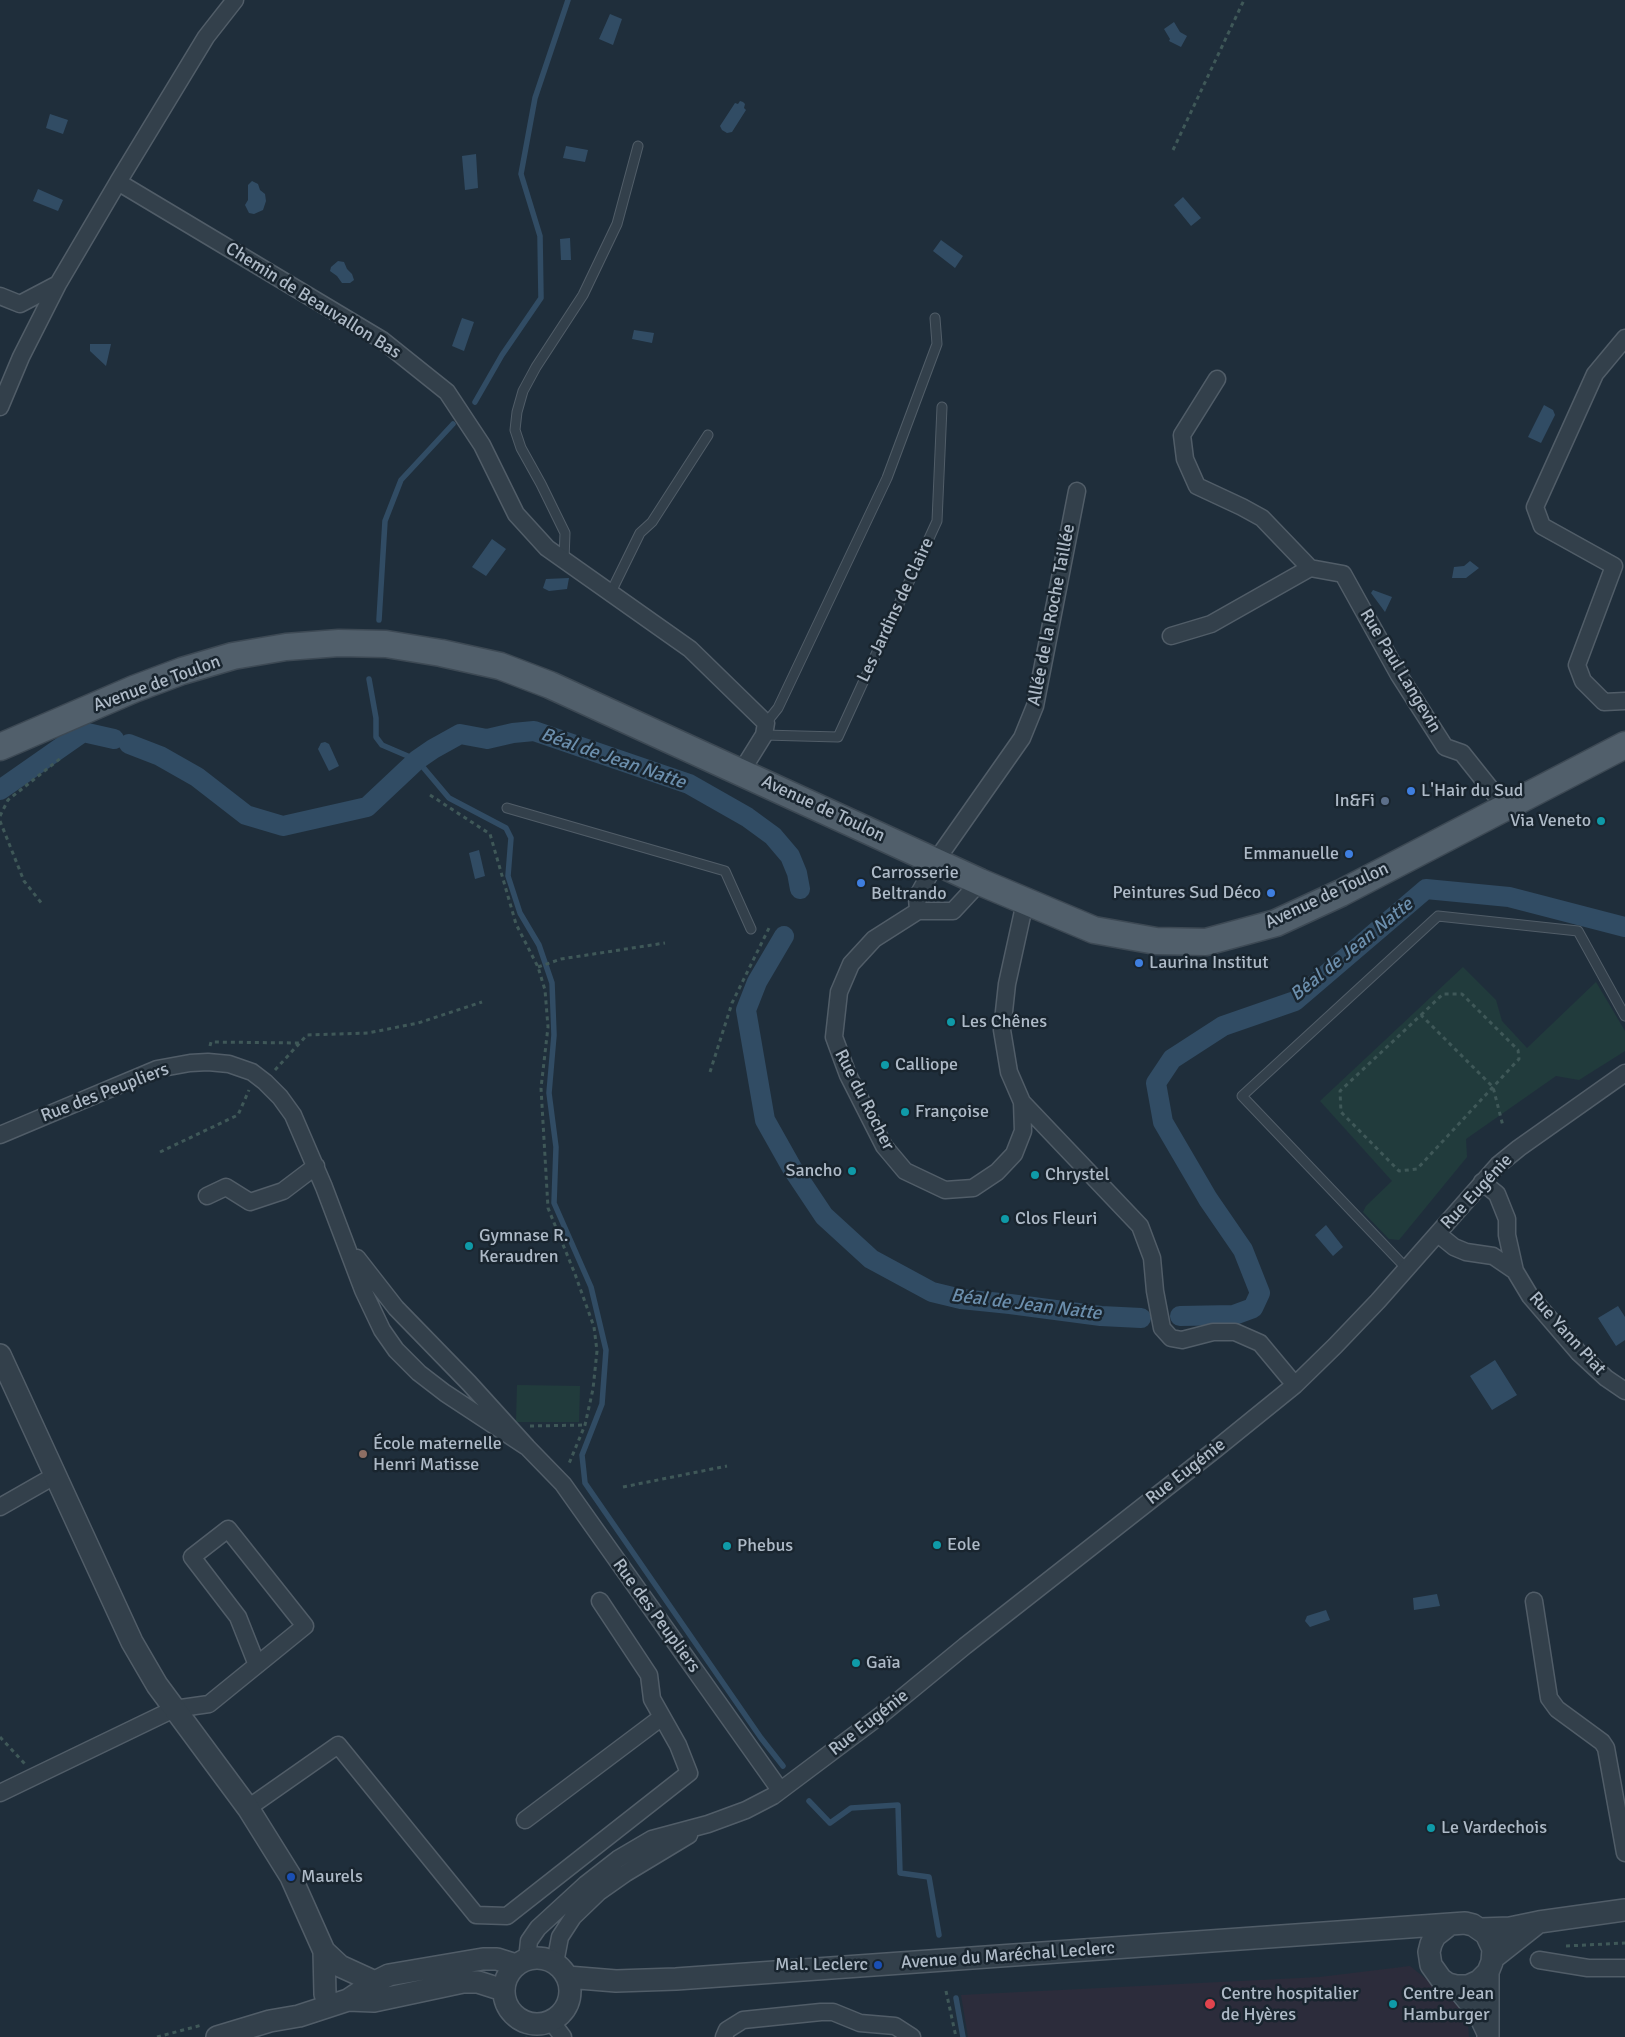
<!DOCTYPE html>
<html>
<head>
<meta charset="utf-8">
<style>
	body { margin:0 }
	canvas { display:block; background:#1f2e3b }
</style>
</head>
<body>
<canvas width="1625" height="2037"></canvas>
<script>
const context = document.querySelector('canvas').getContext('2d');
context.lineJoin = 'round';
function paint(path, color) {
  context.fillStyle = color;
  context.fill(path, 'evenodd');
}
function shape(rows) {
  const path = new Path2D();
  for (const r of rows) {
    if (r.length === 3) {
      path.moveTo(r[0] + r[2], r[1]);
      path.arc(r[0], r[1], r[2], 0, 2 * Math.PI);
      continue;
    }
    path.moveTo(r[0], r[1]);
    for (let i = 2; i < r.length; i += 2) path.lineTo(r[i], r[i + 1]);
  }
  return path;
}
function strokePath(path, color, width, dash) {
  context.strokeStyle = color;
  context.lineWidth = width;
  context.lineCap = dash ? 'butt' : 'round';
  context.setLineDash(dash || []);
  context.stroke(path);
}
function write(font, color, halo, rows, align = 'center') {
  context.font = font + ' Signika,sans-serif';
  context.lineWidth = 5;
  context.setLineDash([]);
  context.textBaseline = 'middle';
  context.strokeStyle = halo;
  context.fillStyle = color;
  for (const [text, x, y, turn = 0] of rows) {
    context.save();
    context.translate(x, y);
    context.rotate((+turn || 0) * Math.PI / 180);
    context.textAlign = isNaN(turn) ? turn : align;
    if (halo) context.strokeText(text, 0, 0);
    context.fillText(text, 0, 0);
    context.restore();
  }
}
paint(shape([
	[1410,1966,1467,2012,1469,2037,968,2037,961,1995,1320,1977]
]), '#2c2c3b');
paint(shape([
	[1463,967,1496,1000,1502,1021,1527,1048,1596,982,1625,1031,1625,1051,1579,1080,1556,1076,1466,1139,1467,1157,1399,1240,1389,1239,1363,1212,1366,1206,1392,1181,1320,1101],
	[517,1385,580,1386,579,1422,516,1422]
]), '#213b3c');
paint(shape([
	[610,14,622,19,613,45,599,39],
	[1174,22,1180,32,1187,36,1181,47,1169,41,1170,39,1164,29],
	[740,101,743,102,745,104,744,108,746,110,732,132,727,133,722,130,720,126,735,103,738,104],
	[50,114,68,120,63,134,46,128],
	[566,146,588,150,585,162,563,158],
	[476,154,478,188,465,190,462,156],
	[252,181,258,184,260,190,265,194,266,201,263,210,254,214,249,213,245,205,248,200,248,185],
	[38,189,63,200,58,211,33,201],
	[1183,197,1201,218,1191,226,1174,205],
	[570,238,571,260,561,260,560,239],
	[941,240,963,256,955,268,933,251],
	[338,261,344,262,347,269,352,274,354,280,350,283,342,283,337,276,330,271,331,267],
	[462,318,474,322,464,351,452,346],
	[634,330,654,333,652,343,632,339],
	[90,344,111,344,106,366,90,351],
	[1544,405,1553,410,1555,415,1541,443,1528,437],
	[492,539,506,549,486,576,472,567],
	[1470,561,1479,568,1466,578,1452,578,1454,567,1464,566],
	[569,578,567,589,549,591,543,588,546,579],
	[1373,590,1392,597,1385,612,1371,593],
	[325,742,329,744,339,766,329,771,318,749,321,743],
	[479,850,485,876,475,879,469,853],
	[1326,1225,1343,1247,1333,1256,1315,1235],
	[1618,1306,1625,1317,1625,1340,1616,1346,1598,1318],
	[1495,1360,1517,1395,1492,1410,1470,1376],
	[1437,1594,1440,1606,1414,1610,1413,1598],
	[1326,1610,1330,1620,1310,1627,1305,1621,1307,1616]
]), '#314c64');
strokePath(shape([
	[475,402,502,355,541,298,540,236,521,174,535,98,568,0],
	[379,620,385,521,401,480,453,424],
	[369,679,376,718,376,737,382,745,417,760,449,798,506,828,511,838,508,876,520,913,539,945,552,983,554,1035,549,1093,556,1147,554,1203,591,1287,606,1350,602,1404,582,1455,585,1483,761,1738,783,1766],
	[809,1801,830,1823,851,1808,898,1805,900,1873,929,1877,939,1935],
	[956,1998,963,2037]
]), '#314c64', 5.5);
strokePath(shape([
	[129,744,160,756,197,777,246,815,283,826,367,807,417,760,433,749,460,734,487,739,513,733,534,731,689,784,747,817,773,836,790,856,797,873,800,889],
	[0,790,83,732,114,739],
	[784,936,757,982,746,1010,765,1120,792,1168,824,1216,871,1259,932,1292,961,1299,1010,1304,1101,1316,1141,1318],
	[1180,1316,1234,1315,1253,1308,1260,1293,1243,1250,1208,1199,1163,1122,1156,1083,1172,1059,1223,1026,1295,1001,1426,889,1509,897,1625,927]
]), '#314c64', 20);
const service = shape([
	[564,559,565,533,541,484,521,448,515,430,517,412,523,391,536,367,583,295,617,224,638,146],
	[611,592,640,533,652,522,708,435],
	[766,723,778,708,887,478,937,344,935,318],
	[764,735,838,737,937,521,942,407],
	[507,808,725,871,751,929],
	[1407,1269,1242,1096,1438,916,1578,931,1625,1016]
]);
const minor = shape([
	[235,0,206,37,118,182,382,340,447,392,482,445,516,514,547,548,690,649,766,723,764,735,741,772],
	[0,296,20,304,58,284],
	[1625,338,1595,374,1535,507,1542,526,1614,566,1577,665,1583,681,1604,702,1625,701],
	[1217,379,1182,435,1185,459,1197,486,1242,507,1262,518,1310,568,1343,574,1399,675,1445,747,1462,753,1505,807],
	[0,407,21,357,58,284,118,182],
	[1171,636,1211,624,1310,568],
	[1025,902,1007,984,1002,1030,1009,1072,1022,1102,1140,1226,1152,1258,1155,1291,1162,1328,1171,1338,1182,1340,1213,1332,1235,1332,1260,1343,1295,1385],
	[918,911,874,939,851,964,839,992,834,1037,848,1075,884,1146,905,1171,945,1190,973,1188,997,1172,1014,1154,1023,1131,1022,1102],
	[918,911,917,897,942,852,1022,738,1035,706,1077,491],
	[918,911,953,911,980,882],
	[0,1135,157,1069,190,1063,208,1062,229,1064,252,1072,265,1082,280,1097,293,1115,324,1187,363,1290,382,1330,396,1350,419,1373,445,1393,527,1447],
	[1482,1182,1497,1194,1507,1219,1507,1235,1515,1271,1530,1296,1579,1353,1606,1378,1625,1391],
	[207,1196,226,1187,250,1202,283,1191,316,1166],
	[1438,1234,1454,1247,1466,1252,1493,1256,1515,1271],
	[357,1258,396,1308,469,1383,527,1447,563,1484,780,1790],
	[0,1507,56,1475],
	[1534,1601,1549,1698,1557,1709,1602,1742,1606,1748,1625,1853],
	[0,1793,174,1709,209,1704,305,1626,228,1529,192,1557,238,1617,257,1665],
	[248,1808,338,1745,476,1915,507,1916,689,1773,678,1745,652,1699,649,1675,600,1601],
	[525,1820,662,1717],
	[527,1959,529,1941,538,1928,586,1884,618,1859,652,1839,708,1824,746,1810,773,1796,881,1715,965,1646,1216,1449,1295,1385,1335,1346,1378,1301,1498,1165,1519,1148,1625,1073],
	[1539,1960,1588,1968,1625,1968],
	[555,1963,560,1937,573,1917,599,1892,626,1873,689,1835],
	[551,2021,563,2037],
	[724,2037,727,2030,743,2020,821,2012,833,2012,860,2023,895,2026,912,2037]
]);
const tertiary = shape([
	[0,1355,132,1642,157,1685,248,1808,291,1877,324,1951,325,1994,329,2006],
	[1480,1929,1510,1928,1539,1922,1625,1910],
	[324,1951,340,1966,375,1982],
	[537,1991,33],
	[1493,1958,1536,1924],
	[1488,1972,1488,2037],
	[567,1977,616,1981,676,1979,1465,1923,1473,1925,1486,1934,1493,1949,1492,1962,1488,1972,1479,1981,1468,1986,1456,1986,1448,1984,1441,1979,1431,1965,1429,1952,1431,1944,1435,1936,1449,1925],
	[1456,1986,1479,2014,1487,2031],
	[348,2000,374,2001,463,1982,478,1982,503,1990],
	[217,2037,270,2021,299,2016,348,2000,375,1982,389,1975,483,1959,497,1959,516,1965]
]);
const primary = shape([
	[0,747,134,689,182,671,233,656,286,647,339,643,386,644,441,653,500,666,550,685,980,882,1094,930,1156,941,1206,942,1276,923,1341,893,1625,745]
]);
strokePath(service, '#515d68', 11);
strokePath(minor, '#515d68', 19);
strokePath(tertiary, '#515d68', 24);
strokePath(primary, '#3d4954', 29);
strokePath(shape([
	[1173,150,1244,0],
	[430,795,490,834,516,924,538,967,545,990,548,1027,541,1088,548,1208,575,1274,594,1327,597,1351,593,1389,585,1425,568,1466],
	[0,816,8,800,62,757],
	[0,821,24,881,43,905],
	[538,967,561,959,665,943],
	[1421,1015,1443,994,1462,994,1518,1050,1519,1059,1493,1087,1417,1169,1399,1171,1341,1112,1340,1091,1421,1015,1493,1087,1503,1126],
	[210,1046,211,1042,300,1043],
	[275,1070,307,1035,368,1033,418,1023,482,1002],
	[710,1072,732,1003,770,926],
	[160,1152,238,1115,249,1090],
	[530,1426,585,1425],
	[623,1487,727,1466],
	[0,1737,25,1764],
	[1566,1946,1625,1943],
	[946,1991,956,2037],
	[523,2021,526,2037],
	[157,2037,202,2025]
]), '#3f5858', 3, [4, 4]);
strokePath(service, '#33404b', 9);
strokePath(minor, '#33404b', 16);
strokePath(tertiary, '#33404b', 21);
strokePath(primary, '#515f6b', 26);
for (const [x, y, r, color] of [
	[1411,791,5,"#3f7fe0"],
	[1385,801,5,"#5c6f8a"],
	[1601,821,5,"#0f9aa8"],
	[1349,854,5,"#3f7fe0"],
	[861,883,5,"#3f7fe0"],
	[1271,893,5,"#3f7fe0"],
	[1139,963,5,"#3f7fe0"],
	[951,1022,5,"#0f9aa8"],
	[885,1065,5,"#0f9aa8"],
	[905,1112,5,"#0f9aa8"],
	[852,1171,5,"#0f9aa8"],
	[1035,1175,5,"#0f9aa8"],
	[1005,1219,5,"#0f9aa8"],
	[469,1246,5,"#0f9aa8"],
	[363,1454,5,"#8d6e63"],
	[937,1545,5,"#0f9aa8"],
	[727,1546,5,"#0f9aa8"],
	[856,1663,5,"#0f9aa8"],
	[1431,1828,5,"#0f9aa8"],
	[291,1877,5,"#1a4fb4"],
	[878,1965,5,"#1a4fb4"],
	[1210,2004,6,"#e0444e"],
	[1393,2004,5,"#0f9aa8"]
]) {
  const dot = new Path2D();
  dot.arc(x, y, r, 0, 2 * Math.PI);
  context.fillStyle = color;
  context.fill(dot);
  strokePath(dot, '#19252f', 2);
}
write('18px', '#aebac7', '#19252f', [
	["Chemin de Beauvallon Bas",313,301,32],
	["Les Jardins de Claire",896,610,-65],
	["Allée de la Roche Taillée",1052,615,-79],
	["Rue Paul Langevin",1400,671,59],
	["Avenue de Toulon",157,684,-20],
	["Avenue de Toulon",823,809,25],
	["Avenue de Toulon",1327,896,-25],
	["Rue des Peupliers",105,1093,-21],
	["Rue du Rocher",864,1100,63],
	["Rue Eugénie",1477,1192,-47],
	["Rue Yann Piat",1567,1334,48],
	["Rue Eugénie",1186,1472,-38],
	["Rue des Peupliers",656,1616,54],
	["Rue Eugénie",869,1723,-38],
	["Avenue du Maréchal Leclerc",1008,1956,-4]
]);
write('18px', '#aebac7', '#19252f', [
	["L'Hair du Sud",1421,791],
	["In&Fi",1375,801,"right"],
	["Via Veneto",1591,821,"right"],
	["Emmanuelle",1339,854,"right"],
	["Carrosserie",871,873],
	["Beltrando",871,894],
	["Peintures Sud Déco",1261,893,"right"],
	["Laurina Institut",1149,963],
	["Les Chênes",961,1022],
	["Calliope",895,1065],
	["Françoise",915,1112],
	["Sancho",842,1171,"right"],
	["Chrystel",1045,1175],
	["Clos Fleuri",1015,1219],
	["Gymnase R.",479,1236],
	["Keraudren",479,1257],
	["École maternelle",373,1444],
	["Henri Matisse",373,1465],
	["Eole",947,1545],
	["Phebus",737,1546],
	["Gaïa",866,1663],
	["Le Vardechois",1441,1828],
	["Maurels",301,1877],
	["Mal. Leclerc",868,1965,"right"],
	["Centre hospitalier",1221,1994],
	["de Hyères",1221,2015],
	["Centre Jean",1403,1994],
	["Hamburger",1403,2015]
], 'left');
write('italic 19px', '#6c8fad', '#19252f', [
	["Béal de Jean Natte",613,759,19],
	["Béal de Jean Natte",1352,950,-39],
	["Béal de Jean Natte",1026,1305,7]
]);
</script>
</body>
</html>
